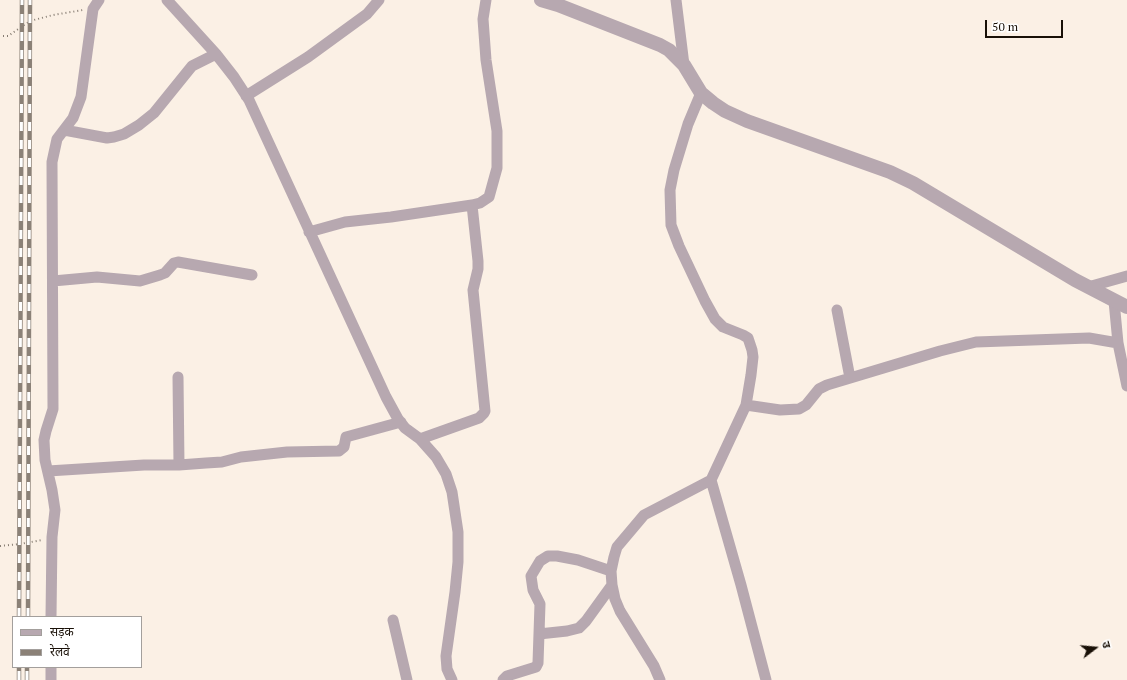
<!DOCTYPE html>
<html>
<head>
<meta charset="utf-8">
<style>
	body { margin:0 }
	#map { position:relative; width:1127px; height:680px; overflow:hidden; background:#fbf0e5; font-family:"PT Serif","Noto Sans Devanagari",serif }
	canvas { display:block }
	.legend { position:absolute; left:12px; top:616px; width:130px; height:52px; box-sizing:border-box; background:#fff; border:1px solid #a39f9c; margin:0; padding:5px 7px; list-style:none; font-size:12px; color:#191007 }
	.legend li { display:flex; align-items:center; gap:8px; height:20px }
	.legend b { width:20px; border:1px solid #a39f9c }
	.north { position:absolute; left:1075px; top:628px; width:40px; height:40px; -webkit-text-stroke:3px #fff; paint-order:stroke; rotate:74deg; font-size:11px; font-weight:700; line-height:16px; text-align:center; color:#191007 }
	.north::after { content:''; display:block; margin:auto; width:14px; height:18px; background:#191007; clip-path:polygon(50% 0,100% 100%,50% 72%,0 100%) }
	.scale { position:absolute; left:985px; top:20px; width:78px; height:18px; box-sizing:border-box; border:2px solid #191007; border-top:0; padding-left:5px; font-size:12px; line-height:14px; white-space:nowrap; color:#191007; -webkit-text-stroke:3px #fff; paint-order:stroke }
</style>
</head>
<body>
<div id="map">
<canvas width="1127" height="680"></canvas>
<ul class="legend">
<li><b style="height:5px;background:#b7a8b0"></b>सड़क</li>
<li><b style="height:5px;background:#8b8177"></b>रेलवे</li>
</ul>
<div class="north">उ</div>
<div class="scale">50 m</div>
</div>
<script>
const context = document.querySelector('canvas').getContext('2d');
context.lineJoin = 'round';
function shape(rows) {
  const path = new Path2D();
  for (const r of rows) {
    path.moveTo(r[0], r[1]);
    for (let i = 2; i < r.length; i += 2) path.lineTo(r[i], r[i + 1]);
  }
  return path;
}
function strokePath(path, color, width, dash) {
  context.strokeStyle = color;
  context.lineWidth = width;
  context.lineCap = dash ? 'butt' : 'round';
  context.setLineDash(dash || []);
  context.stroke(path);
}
strokePath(shape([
	[3,36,8,36,30,21,53,15,83,10],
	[0,546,20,544,42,540]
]), '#877d73', 2, [1, 3]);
strokePath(shape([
	[167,0,216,54,234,77,249,100,386,397,398,419,405,428,420,439,436,457,446,474,452,492,458,532,458,562,455,592,446,656,447,669,452,680],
	[676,0,684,65],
	[246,96,308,57,367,14,379,0],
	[64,130,107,138,114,137,124,134,139,125,154,113,192,66,216,54],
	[309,232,345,222,391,217,472,205,480,203,489,197,497,168,497,131,486,60,483,19,486,0],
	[53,281,97,277,140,281,160,275,165,273,174,263,178,262,252,275],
	[1088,287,1127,276],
	[1114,301,1118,343,1127,386],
	[837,310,850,378],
	[178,377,179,465],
	[746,405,780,410,799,409,806,405,819,389,827,385,940,351,976,342,1089,338,1118,343],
	[420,439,479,418,484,413,485,411,473,290,478,269,478,261,472,205],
	[48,471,144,465,179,465,206,463,222,462,241,457,287,452,339,451,344,447,346,437,401,422],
	[711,480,741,585,766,680],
	[51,617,52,537,55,510,52,490,45,460,44,440,46,431,53,409,52,162,57,139,73,118,81,97,93,9,99,0],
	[393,620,407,680],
	[539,634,567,631,579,628,586,621,612,585],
	[51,680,51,667],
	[503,680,507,676,536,667,538,663,540,604,533,590,531,576,540,561,548,556,557,556,578,560,611,571],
	[660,680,654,666,620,611,615,599,612,585,611,571,614,557,617,547,644,515,711,480,746,405,751,375,753,357,752,350,748,338,743,335,723,327,715,319,705,301,679,246,671,225,670,190,674,170,688,124,701,93]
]), '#b7a8b0', 11);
strokePath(shape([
	[541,0,558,5,660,45,669,50,684,65,701,93,713,103,725,111,747,121,890,172,913,183,1075,280,1127,307]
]), '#b7a8b0', 14);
const rail = shape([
	[19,617,22,0],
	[28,617,30,0],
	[19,680,19,667],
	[27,680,27,667]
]);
strokePath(rail, '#8b8177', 4.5);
strokePath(rail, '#fff', 3, [9]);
</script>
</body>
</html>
